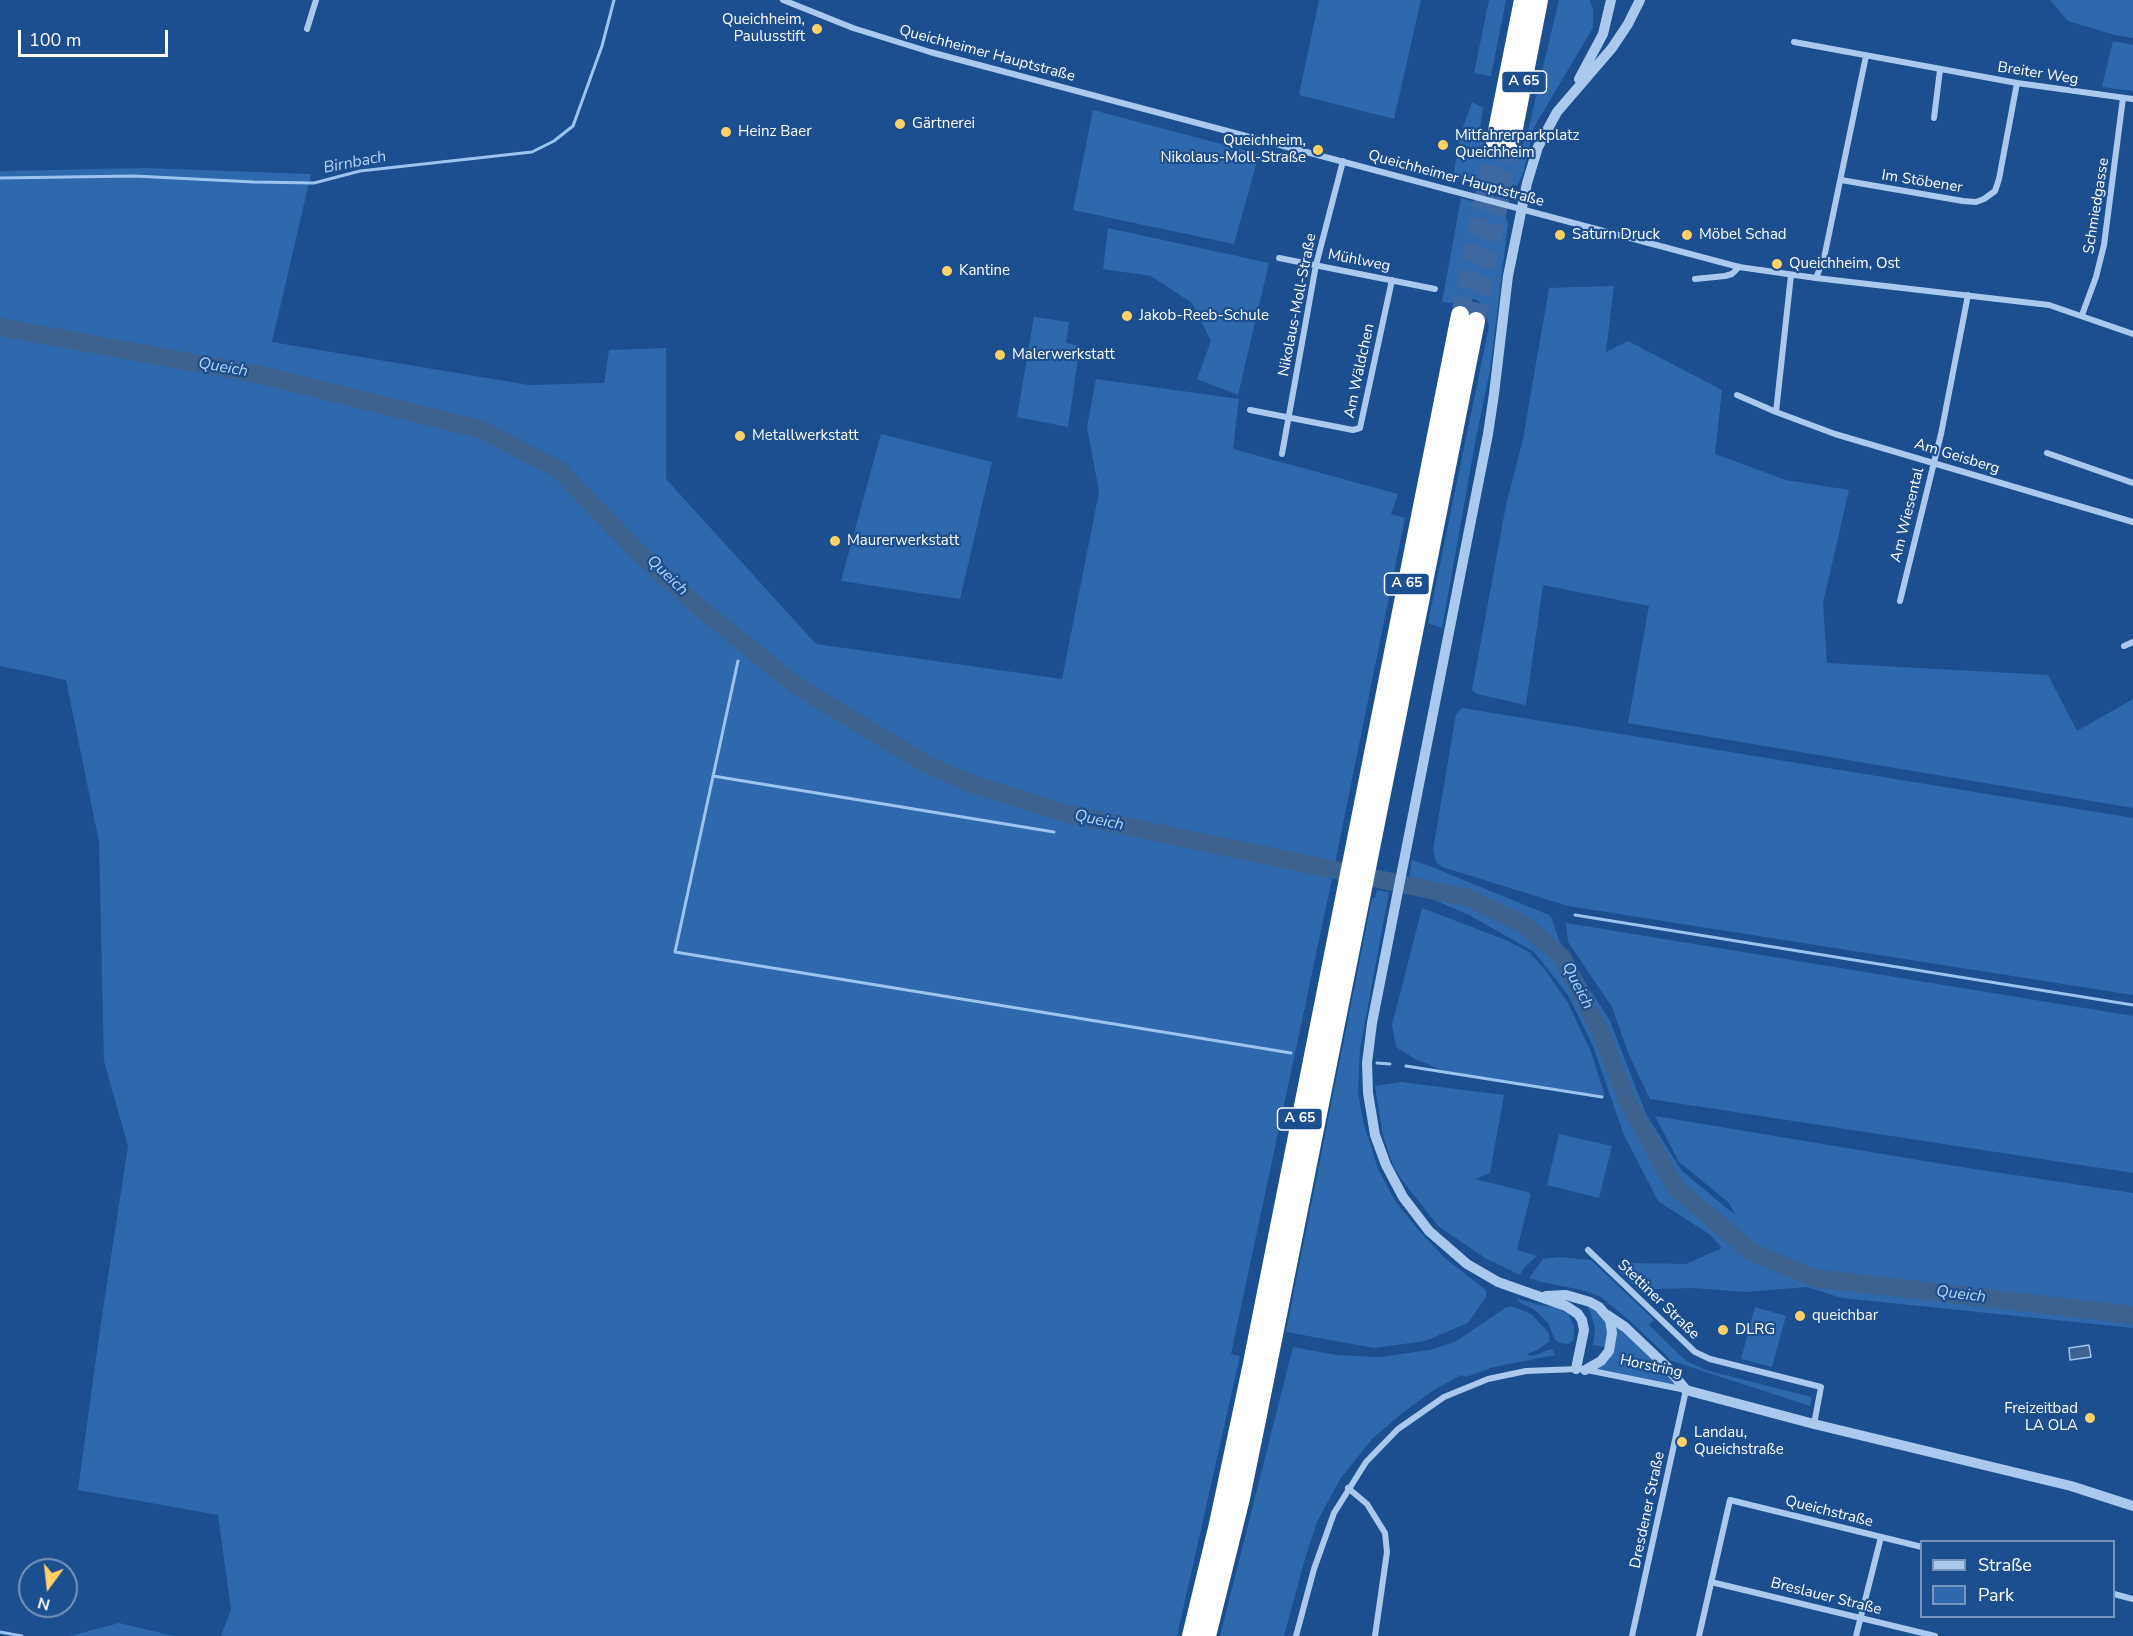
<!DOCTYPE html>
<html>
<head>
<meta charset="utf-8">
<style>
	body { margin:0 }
	#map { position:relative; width:2133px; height:1636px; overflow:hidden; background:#1b4f8f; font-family:"Nunito Sans",sans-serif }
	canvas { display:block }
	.legend { position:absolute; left:1920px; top:1540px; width:195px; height:78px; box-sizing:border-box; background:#1b4f8f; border:2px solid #7695bc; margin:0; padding:8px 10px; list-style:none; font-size:18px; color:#fff }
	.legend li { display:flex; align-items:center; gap:12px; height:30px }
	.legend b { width:30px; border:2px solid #7695bc }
	.north { position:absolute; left:18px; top:1558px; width:60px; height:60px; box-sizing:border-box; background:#1b4f8f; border:2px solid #7695bc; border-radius:50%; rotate:195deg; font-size:16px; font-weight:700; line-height:24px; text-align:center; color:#fff }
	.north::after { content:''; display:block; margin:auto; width:21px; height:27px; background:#ffd166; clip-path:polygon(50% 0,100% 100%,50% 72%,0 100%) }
	.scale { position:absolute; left:18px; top:30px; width:150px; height:27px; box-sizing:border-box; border:3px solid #fff; border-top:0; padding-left:8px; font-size:18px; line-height:21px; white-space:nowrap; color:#fff; -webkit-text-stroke:4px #1b4f8f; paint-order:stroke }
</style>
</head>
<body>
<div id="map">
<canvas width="2133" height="1636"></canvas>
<ul class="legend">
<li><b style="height:8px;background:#a9c9ee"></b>Straße</li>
<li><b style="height:16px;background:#2e69ad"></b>Park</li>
</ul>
<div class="north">N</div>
<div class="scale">100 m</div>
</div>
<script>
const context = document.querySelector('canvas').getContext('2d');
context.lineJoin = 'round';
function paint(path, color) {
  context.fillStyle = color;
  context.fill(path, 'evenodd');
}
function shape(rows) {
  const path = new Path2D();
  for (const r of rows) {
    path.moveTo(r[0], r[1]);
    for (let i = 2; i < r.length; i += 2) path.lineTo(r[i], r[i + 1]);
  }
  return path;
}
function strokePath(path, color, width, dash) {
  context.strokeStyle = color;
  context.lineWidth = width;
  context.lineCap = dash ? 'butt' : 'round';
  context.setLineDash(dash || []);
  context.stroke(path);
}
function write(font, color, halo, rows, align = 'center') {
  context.font = font + ' "Nunito Sans",sans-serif';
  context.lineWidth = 4.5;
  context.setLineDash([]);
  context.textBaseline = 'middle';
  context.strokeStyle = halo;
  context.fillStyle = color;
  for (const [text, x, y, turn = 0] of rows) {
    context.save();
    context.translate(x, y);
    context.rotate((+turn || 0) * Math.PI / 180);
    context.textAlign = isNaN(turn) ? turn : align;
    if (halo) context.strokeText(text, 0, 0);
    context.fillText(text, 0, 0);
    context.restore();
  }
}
paint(shape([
	[1319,0,1421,0,1394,119,1299,95],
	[1489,0,1506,0,1491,76,1474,73],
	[1559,0,1590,0,1593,10,1593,28,1534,127,1524,171,1517,186,1507,183,1497,187,1453,176,1461,133,1472,102,1483,108,1478,141,1511,152,1519,149,1526,139],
	[2050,0,2133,0,2133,38,2115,35,2068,21],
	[2113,41,2133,45,2133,91,2102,87],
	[1093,110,1259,154,1234,244,1073,210],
	[146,168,311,174,272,342,529,385,604,383,609,350,666,348,666,479,816,644,1062,679,1099,492,1087,427,1096,379,1239,399,1233,449,1398,494,1391,514,1405,518,1328,898,1231,1354,1240,1356,1177,1636,221,1636,231,1609,218,1515,78,1490,100,1329,128,1146,104,1061,99,842,66,680,0,666,0,171],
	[1461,198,1498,208,1505,215,1508,224,1490,370,1476,438,1442,628,1428,623,1489,326,1482,304,1475,299,1468,299,1450,303,1442,302],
	[1108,228,1269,263,1238,395,1197,379,1211,341,1192,303,1151,276,1103,269],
	[1614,286,1606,352,1628,341,1722,390,1715,454,1786,480,1849,490,1823,603,1827,663,2048,675,2077,731,2133,699,2133,808,1628,723,1649,606,1543,585,1526,705,1477,694,1472,690,1506,505,1523,439,1549,288],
	[1034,317,1069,322,1066,343,1080,346,1068,427,1017,417],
	[881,434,992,462,960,599,841,581],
	[1462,708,2133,818,2133,995,1568,906,1442,867,1436,862,1433,850,1456,714],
	[1412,860,1432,867,1549,915,1552,919,1560,943,1610,1021,1646,1114,1681,1170,1735,1215,1729,1203,1679,1162,1655,1116,1948,1165,2133,1193,2133,1328,1842,1298,1807,1287,1746,1292,1693,1288,1655,1289,1642,1293,1618,1270,1623,1263,1686,1264,1722,1248,1709,1234,1658,1201,1624,1135,1593,1046,1568,995,1534,952,1469,915,1420,894,1407,891],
	[1377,890,1389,892,1360,1049,1358,1093,1364,1125,1378,1169,1395,1201,1420,1232,1446,1259,1486,1290,1486,1297,1468,1323,1425,1341,1374,1348,1286,1332,1372,898,1375,898],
	[1422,908,1506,940,1529,952,1544,968,1568,1003,1591,1052,1605,1096,1452,1074,1415,1059,1396,1047,1392,1025],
	[1566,923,2133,1016,2133,1173,1650,1099,1629,1055,1612,1007,1568,942],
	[1401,1082,1504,1095,1490,1173,1475,1179,1531,1193,1517,1250,1537,1256,1524,1268,1520,1275,1485,1258,1438,1226,1402,1180,1393,1165,1383,1136,1375,1086],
	[1559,1134,1612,1146,1599,1198,1547,1185],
	[1558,1257,1591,1260,1654,1320,1649,1325,1686,1361,1706,1370,1811,1397,1812,1398,1810,1406,1672,1361,1630,1321,1601,1297,1582,1290,1541,1282,1529,1278,1543,1259],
	[1516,1298,1539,1305,1556,1307,1568,1314,1574,1326,1574,1339,1569,1344,1560,1343,1555,1340,1548,1323,1535,1310,1521,1303],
	[1512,1306,1531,1314,1548,1332,1550,1341,1539,1349,1527,1354,1532,1356,1552,1349,1555,1355,1494,1367,1466,1377,1461,1375,1431,1392,1401,1414,1373,1438,1340,1479,1317,1522,1304,1562,1284,1636,1220,1636,1293,1347,1336,1355,1379,1357,1430,1350,1455,1342,1505,1308],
	[1588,1306,1591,1306,1605,1320,1608,1333,1605,1347,1593,1345,1595,1328],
	[1755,1307,1786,1316,1772,1367,1741,1359],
	[1610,1320,1686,1390,1593,1371,1603,1359],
	[119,1623,174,1636,70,1636]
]), '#2e69ad');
const water = shape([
	[2089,1345,2091,1357,2070,1360,2069,1348,2089,1345]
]);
paint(water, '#3c6290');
strokePath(water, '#9cc4f0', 1.5);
strokePath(shape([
	[0,178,134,176,254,182,314,183,360,171,532,152,554,141,573,126,602,46,614,0],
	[741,644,742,642],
	[738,661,675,952,1291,1053],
	[713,776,1054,832],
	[1575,915,2133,1005],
	[1377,1063,1390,1064],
	[1406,1066,1602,1097],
	[0,1632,22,1636]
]), '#9cc4f0', 3);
strokePath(shape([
	[0,327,261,375,480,429,558,469,643,557,700,608,797,686,928,765,972,784,1068,814,1469,898,1525,925,1562,957,1602,1035,1627,1100,1676,1188,1752,1252,1814,1278,2133,1315]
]), '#3c6290', 18);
strokePath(shape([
	[1460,315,1495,141],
	[1476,321,1511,144]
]), '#3d69a0', 18, [18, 9]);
strokePath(shape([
	[783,0,853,28,930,52,1739,267,1816,278,2049,305,2133,334],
	[307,29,316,0],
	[1794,42,2017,83,2133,99],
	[1934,118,1940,70],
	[1841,180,1963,201,1976,202,1984,199,1995,191,1999,179,2017,83],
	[1279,258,1435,289],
	[1791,275,1776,412,1835,434,2133,522],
	[1816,278,1824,258,1866,56],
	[1695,279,1725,276,1732,274,1739,267],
	[2082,315,2096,277,2104,245,2123,98],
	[1737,395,1776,412],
	[1250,410,1353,430,1360,428,1392,280],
	[2047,453,2133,483],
	[1282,454,1316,265,1343,161],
	[1900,601,1941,434,1968,295],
	[2124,646,2133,642],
	[1588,1250,1695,1352,1710,1359,1821,1387,1814,1424],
	[1587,1370,1686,1390,1632,1636],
	[1348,1488,1367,1504,1385,1533,1387,1552,1375,1636],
	[1711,1582,1935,1636],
	[2114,1594,2133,1599],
	[1296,1636,1314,1569,1334,1513,1366,1462,1398,1429,1444,1397,1488,1379,1526,1371,1577,1369],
	[1699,1636,1730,1500,1922,1547],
	[1856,1636,1881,1537]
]), '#a9c9ee', 6);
strokePath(shape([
	[1579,79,1603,34,1611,0],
	[1546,1296,1566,1295,1590,1302,1599,1307,1610,1320,1612,1333,1609,1351,1601,1361,1585,1370],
	[1607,1315,1625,1327,1667,1367,1686,1390,1814,1424,2071,1486,2133,1506],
	[1576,1369,1584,1330,1582,1320,1578,1314,1566,1306,1498,1282,1467,1264,1429,1231,1403,1197,1386,1165,1375,1135,1368,1093,1367,1063,1372,1023,1488,434,1494,394,1508,276,1527,183,1538,147,1557,112,1612,48,1628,24,1640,0]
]), '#a9c9ee', 10);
strokePath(shape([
	[1495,141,1523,0],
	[1511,144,1539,0],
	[1191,1636,1218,1524,1251,1368,1460,315],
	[1207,1636,1241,1498,1258,1415,1476,321]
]), '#fff', 18);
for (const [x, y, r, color] of [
	[817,29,6,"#ffd166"],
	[900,124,6,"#ffd166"],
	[726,132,6,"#ffd166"],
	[1443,145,6,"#ffd166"],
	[1318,150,6,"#ffd166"],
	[1560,235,6,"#ffd166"],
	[1687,235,6,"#ffd166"],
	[1777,264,6,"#ffd166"],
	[947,271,6,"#ffd166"],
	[1127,316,6,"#ffd166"],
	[1000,355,6,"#ffd166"],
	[740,436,6,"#ffd166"],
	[835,541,6,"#ffd166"],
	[1800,1316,6,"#ffd166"],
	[1723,1330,6,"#ffd166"],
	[2090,1418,6,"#ffd166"],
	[1682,1442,6,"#ffd166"]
]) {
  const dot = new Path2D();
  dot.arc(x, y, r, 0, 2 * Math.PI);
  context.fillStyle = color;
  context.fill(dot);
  strokePath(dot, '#1b4f8f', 2);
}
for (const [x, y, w] of [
	[1524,82,45],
	[1407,584,45],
	[1300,1119,45]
]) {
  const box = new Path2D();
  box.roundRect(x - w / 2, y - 11, w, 22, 4.5);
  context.fillStyle = '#1b4f8f';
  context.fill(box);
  strokePath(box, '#fff', 1.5);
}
write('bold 14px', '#fff', null, [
	["A 65",1524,82],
	["A 65",1407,584],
	["A 65",1300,1119]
]);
write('15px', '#fff', '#1b4f8f', [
	["Queichheim,",805,20,"right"],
	["Paulusstift",805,37,"right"],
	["Gärtnerei",912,124],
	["Heinz Baer",738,132],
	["Mitfahrerparkplatz",1455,136],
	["Queichheim",1455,153],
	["Queichheim,",1306,141,"right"],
	["Nikolaus-Moll-Straße",1306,158,"right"],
	["Saturn Druck",1572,235],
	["Möbel Schad",1699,235],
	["Queichheim, Ost",1789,264],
	["Kantine",959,271],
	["Jakob-Reeb-Schule",1139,316],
	["Malerwerkstatt",1012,355],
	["Metallwerkstatt",752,436],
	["Maurerwerkstatt",847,541],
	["queichbar",1812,1316],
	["DLRG",1735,1330],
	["Freizeitbad",2078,1409,"right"],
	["LA OLA",2078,1426,"right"],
	["Landau,",1694,1433],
	["Queichstraße",1694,1450]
], 'left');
write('15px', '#fff', '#1b4f8f', [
	["Queichheimer Hauptstraße",987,54,15],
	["Breiter Weg",2038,74,9],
	["Queichheimer Hauptstraße",1456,179,15],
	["Im Stöbener",1922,182,9],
	["Schmiedgasse",2097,206,-81],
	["Mühlweg",1359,261,11],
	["Nikolaus-Moll-Straße",1298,305,-79],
	["Am Wäldchen",1360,371,-78],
	["Am Geisberg",1957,457,17],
	["Am Wiesental",1908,515,-76],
	["Stettiner Straße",1658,1300,44],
	["Horstring",1651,1367,12],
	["Dresdener Straße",1648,1510,-78],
	["Queichstraße",1829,1512,14],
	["Breslauer Straße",1826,1597,14]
]);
write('italic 16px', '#b5d3f5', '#1b4f8f', [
	["Birnbach",355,163,-11],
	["Queich",223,368,10],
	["Queich",667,576,44],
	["Queich",1099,821,12],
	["Queich",1577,986,63],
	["Queich",1961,1295,7]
]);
</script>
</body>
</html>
